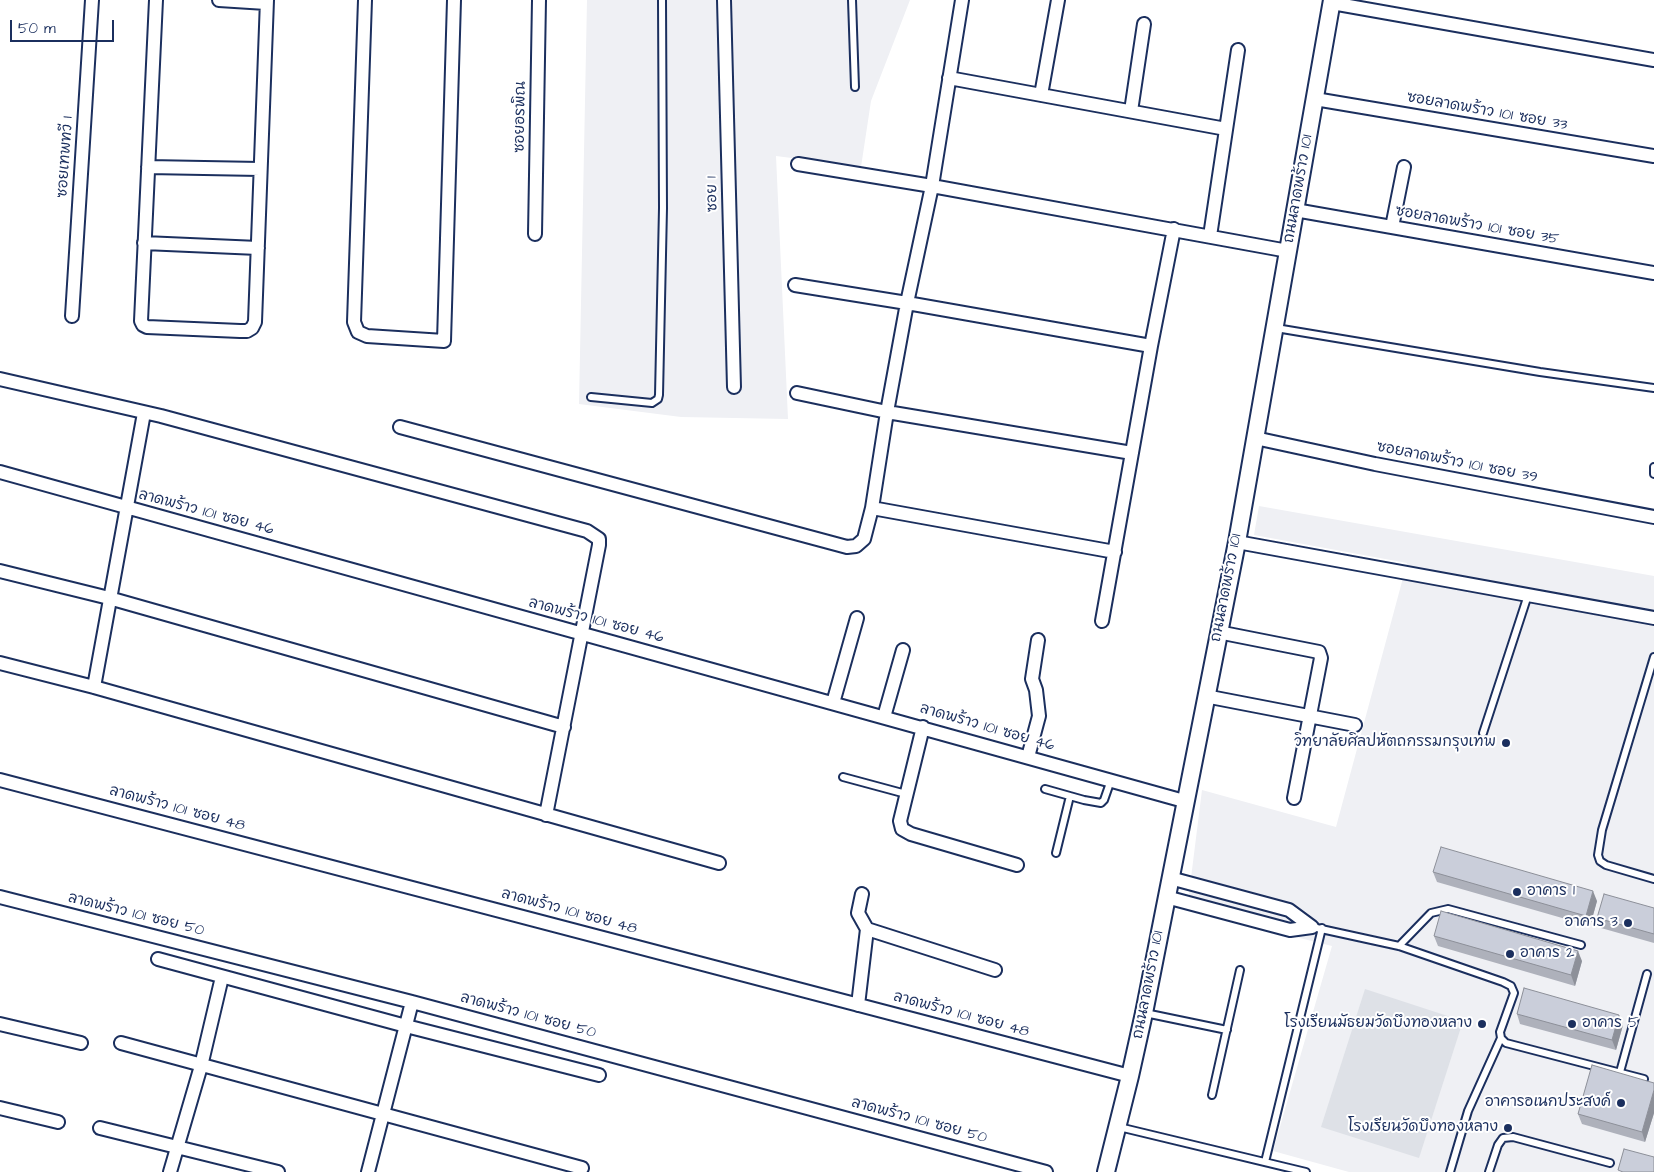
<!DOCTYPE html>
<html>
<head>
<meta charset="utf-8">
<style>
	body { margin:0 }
	#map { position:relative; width:1654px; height:1172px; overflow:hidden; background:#fff; font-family:"Architects Daughter",sans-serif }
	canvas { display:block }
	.scale { position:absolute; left:10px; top:20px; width:104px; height:22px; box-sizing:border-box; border:2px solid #1b2f5e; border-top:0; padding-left:6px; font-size:15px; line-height:18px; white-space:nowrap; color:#1b2f5e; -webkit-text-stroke:4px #fff; paint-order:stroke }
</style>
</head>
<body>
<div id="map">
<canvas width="1654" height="1172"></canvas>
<div class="scale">50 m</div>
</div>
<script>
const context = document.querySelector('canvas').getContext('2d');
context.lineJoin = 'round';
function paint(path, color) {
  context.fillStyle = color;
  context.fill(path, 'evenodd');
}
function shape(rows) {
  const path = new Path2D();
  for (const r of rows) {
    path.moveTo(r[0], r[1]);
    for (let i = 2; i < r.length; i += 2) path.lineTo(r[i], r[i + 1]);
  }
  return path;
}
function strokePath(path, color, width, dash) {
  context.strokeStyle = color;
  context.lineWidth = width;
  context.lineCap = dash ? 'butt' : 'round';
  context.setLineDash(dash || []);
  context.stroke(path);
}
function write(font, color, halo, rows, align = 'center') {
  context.font = font + ' "Architects Daughter","Playpen Sans Thai",sans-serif';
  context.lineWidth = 4;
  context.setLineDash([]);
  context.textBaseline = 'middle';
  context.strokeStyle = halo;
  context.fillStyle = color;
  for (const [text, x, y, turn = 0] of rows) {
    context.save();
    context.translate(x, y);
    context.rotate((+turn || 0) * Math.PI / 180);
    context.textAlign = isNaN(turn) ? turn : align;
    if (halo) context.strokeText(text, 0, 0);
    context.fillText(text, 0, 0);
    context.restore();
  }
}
paint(shape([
	[587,0,910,0,871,101,861,167,776,156,788,419,681,417,579,404],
	[1259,506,1654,576,1654,1172,1349,1172,1273,1151,1332,946,1187,910,1202,790,1336,827,1407,563,1254,535]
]), '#eff0f4');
paint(shape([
	[1365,989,1463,1021,1419,1158,1321,1127]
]), '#dee1e7');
const service = shape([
	[852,0,855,87],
	[1276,328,1540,372,1654,388],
	[591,397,652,403,658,399,659,395,663,208,662,0],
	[1654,467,1654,474],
	[1654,657,1602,830,1598,855,1600,861,1606,865,1654,879],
	[1483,733,1528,595],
	[843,777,906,794],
	[1045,789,1084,800,1101,803,1104,800,1111,780],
	[1056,853,1070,796],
	[1312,927,1399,946,1503,982,1511,986,1514,993,1500,1032,1501,1038,1506,1043,1644,1079],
	[1399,946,1431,913,1448,909,1581,945],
	[1145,1013,1227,1030],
	[1620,1072,1647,974],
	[1212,1095,1240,970],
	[1119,1127,1306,1172],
	[1265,1162,1322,928],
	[1450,1172,1468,1111,1501,1038],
	[1489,1172,1498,1145,1503,1138,1513,1137,1610,1163]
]);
const minor = shape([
	[156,0,141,321,143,325,147,327,240,331,247,331,252,328,255,322,267,0],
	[219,0,266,3],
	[365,0,354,322,358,332,367,336,444,341,454,0],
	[724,0,734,387],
	[1332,3,1654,60],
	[949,78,1226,129],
	[1041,95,1058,0],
	[1315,99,1654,156],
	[1131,111,1144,24],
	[798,164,932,186,1288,251],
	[148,167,260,169],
	[1295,210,1654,273],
	[1392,227,1404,167],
	[535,234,539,0],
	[1210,236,1238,50],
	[144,243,258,248],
	[795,285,907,303,1151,346],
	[72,316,92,0],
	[0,379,161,416,587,531,599,539,599,545,546,815],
	[797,393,887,412,1132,453],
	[400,427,847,547,856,546,864,539,872,508,887,412,907,303,932,186,962,0],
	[1255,438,1375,464,1654,517],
	[0,472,1184,801],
	[872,508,1115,552],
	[1237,542,1654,618],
	[0,571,109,598,564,727],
	[1102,621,1151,346,1174,229],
	[1218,632,1319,652,1321,658,1294,798],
	[0,663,94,687,719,863],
	[94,687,144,413],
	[1205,696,1355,725],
	[833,703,857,618],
	[884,717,903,650],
	[923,727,900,821,902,829,911,834,1017,865],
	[1028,757,1039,716,1036,690,1032,679,1038,640],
	[0,780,1130,1076],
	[1170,878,1289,910,1312,927],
	[0,897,412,1002,1046,1172],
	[1166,897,1290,930,1312,927],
	[867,929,995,970],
	[158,959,406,1026,599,1075],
	[858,1005,867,929,858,913,862,894],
	[0,1024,81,1043],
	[121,1043,582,1168],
	[0,1108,58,1122],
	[100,1128,278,1172],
	[170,1172,201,1066,222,977],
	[368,1172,412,1002]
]);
const tertiary = shape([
	[1106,1172,1130,1076,1144,1013,1237,542,1332,0]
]);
strokePath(service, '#1b2f5e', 10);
strokePath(minor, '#1b2f5e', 16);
strokePath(tertiary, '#1b2f5e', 20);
strokePath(service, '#fff', 6);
strokePath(minor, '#fff', 12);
strokePath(tertiary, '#fff', 16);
paint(shape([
	[1433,872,1597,901,1590,926,1437,882],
	[1654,908,1654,943,1601,928,1597,918],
	[1434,936,1582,961,1575,986,1438,946],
	[1517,1014,1623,1025,1616,1050,1520,1024],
	[1654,1083,1654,1113,1645,1142,1582,1124,1578,1114]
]), '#aeb1bb');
paint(shape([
	[1593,891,1597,901,1590,926,1586,916],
	[1578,951,1582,961,1575,986,1571,975],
	[1619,1015,1623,1025,1616,1050,1612,1040],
	[1654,1090,1654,1113,1645,1142,1642,1132]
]), '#8d9099');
const building = shape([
	[1441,847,1593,891,1586,916,1433,872,1441,847],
	[1604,894,1654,908,1654,934,1597,918,1604,894],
	[1441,911,1578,951,1571,975,1434,936,1441,911],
	[1524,988,1619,1015,1612,1040,1517,1014,1524,988],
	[1592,1065,1654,1083,1654,1090,1642,1132,1578,1114,1592,1065],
	[1624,1149,1654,1157,1654,1172,1623,1172,1618,1170,1624,1149]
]);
paint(building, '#caceda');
strokePath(building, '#8d9099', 1);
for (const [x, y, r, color] of [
	[1506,743,5,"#1b2f5e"],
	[1517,892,5,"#1b2f5e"],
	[1628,923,5,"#1b2f5e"],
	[1510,954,5,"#1b2f5e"],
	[1482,1024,5,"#1b2f5e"],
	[1572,1024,5,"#1b2f5e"],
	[1621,1103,5,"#1b2f5e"],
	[1508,1128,5,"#1b2f5e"]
]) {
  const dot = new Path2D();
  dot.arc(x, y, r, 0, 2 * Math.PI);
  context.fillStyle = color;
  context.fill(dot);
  strokePath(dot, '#fff', 2);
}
write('15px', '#1b2f5e', '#fff', [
	["ซอยลาดพร้าว 101 ซอย 33",1487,112,10],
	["ซอยอรพิณ",521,117,-89],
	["ซอยเทพทวี 1",66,157,-86],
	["ถนนลาดพร้าว 101",1299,189,-80],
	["ซอย 1",713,194,-91],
	["ซอยลาดพร้าว 101 ซอย 35",1477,226,10],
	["ซอยลาดพร้าว 101 ซอย 39",1457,463,11],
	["ลาดพร้าว 101 ซอย 46",206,513,15],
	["ถนนลาดพร้าว 101",1227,588,-79],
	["ลาดพร้าว 101 ซอย 46",596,621,15],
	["ลาดพร้าว 101 ซอย 46",987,728,16],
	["ลาดพร้าว 101 ซอย 48",177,809,15],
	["ลาดพร้าว 101 ซอย 48",569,912,15],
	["ลาดพร้าว 101 ซอย 50",136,915,14],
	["ถนนลาดพร้าว 101",1149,985,-79],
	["ลาดพร้าว 101 ซอย 48",961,1015,15],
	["ลาดพร้าว 101 ซอย 50",528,1016,15],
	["ลาดพร้าว 101 ซอย 50",919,1121,15]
]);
write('15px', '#1b2f5e', '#fff', [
	["วิทยาลัยศิลปหัตถกรรมกรุงเทพ",1496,743],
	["อาคาร 1",1527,892,"left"],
	["อาคาร 3",1618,923],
	["อาคาร 2",1520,954,"left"],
	["โรงเรียนมัธยมวัดบึงทองหลาง",1472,1024],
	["อาคาร 5",1582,1024,"left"],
	["อาคารอเนกประสงค์",1611,1103],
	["โรงเรียนวัดบึงทองหลาง",1498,1128]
], 'right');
</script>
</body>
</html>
